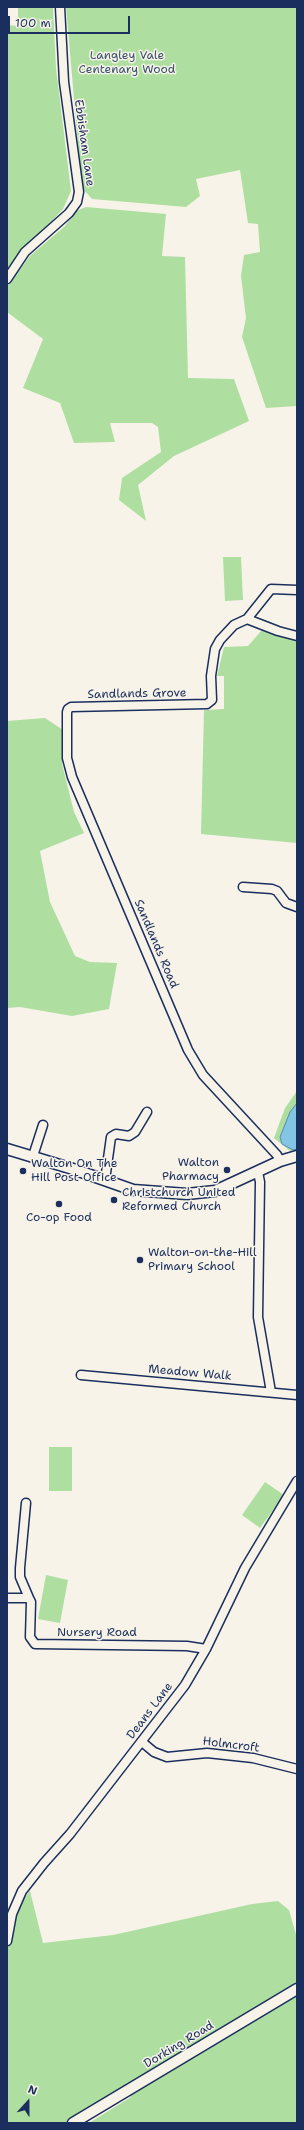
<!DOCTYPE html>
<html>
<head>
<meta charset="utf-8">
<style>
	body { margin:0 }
	#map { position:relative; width:304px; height:2130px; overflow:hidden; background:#f7f3e8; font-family:"Shantell Sans",sans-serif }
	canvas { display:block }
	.frame { position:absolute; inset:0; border:8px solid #1b2f5e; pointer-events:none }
	.north { position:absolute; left:8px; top:2082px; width:40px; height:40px; -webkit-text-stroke:3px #f7f3e8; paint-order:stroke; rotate:21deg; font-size:11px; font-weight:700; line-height:16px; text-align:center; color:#1b2f5e }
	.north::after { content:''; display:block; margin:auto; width:14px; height:18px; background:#1b2f5e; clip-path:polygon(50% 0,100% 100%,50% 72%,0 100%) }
	.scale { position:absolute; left:8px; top:16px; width:122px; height:18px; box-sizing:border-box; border:2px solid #1b2f5e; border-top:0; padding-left:5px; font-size:12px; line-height:14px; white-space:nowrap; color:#1b2f5e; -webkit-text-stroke:3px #f7f3e8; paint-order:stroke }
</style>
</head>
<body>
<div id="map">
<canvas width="304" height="2130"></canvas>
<div class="frame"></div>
<div class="north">N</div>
<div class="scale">100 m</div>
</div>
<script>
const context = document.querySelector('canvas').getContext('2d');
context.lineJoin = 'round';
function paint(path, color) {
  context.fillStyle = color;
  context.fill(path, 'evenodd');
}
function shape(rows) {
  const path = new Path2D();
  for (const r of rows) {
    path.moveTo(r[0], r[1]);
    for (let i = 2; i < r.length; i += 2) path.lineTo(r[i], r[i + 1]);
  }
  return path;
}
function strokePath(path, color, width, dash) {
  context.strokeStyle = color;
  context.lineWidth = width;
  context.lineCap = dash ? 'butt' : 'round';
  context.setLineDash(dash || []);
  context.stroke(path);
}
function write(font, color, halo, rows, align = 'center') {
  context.font = font + ' "Shantell Sans",sans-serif';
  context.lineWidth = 3;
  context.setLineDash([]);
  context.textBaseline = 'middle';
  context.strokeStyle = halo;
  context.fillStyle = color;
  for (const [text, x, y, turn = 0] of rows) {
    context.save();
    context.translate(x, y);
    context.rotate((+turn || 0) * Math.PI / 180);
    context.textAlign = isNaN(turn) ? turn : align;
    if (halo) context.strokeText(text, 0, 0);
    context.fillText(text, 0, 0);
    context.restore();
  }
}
paint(shape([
	[18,7,53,7,56,68,71,191,63,209,7,269,7,25,18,26],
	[66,7,297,7,297,406,266,408,242,337,246,318,241,276,244,255,260,252,258,224,248,223,240,170,196,179,200,196,186,207,92,199,83,189,72,145,78,144],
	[86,207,166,214,162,256,185,257,188,378,234,379,249,421,174,456,138,485,146,521,119,500,122,478,161,452,158,427,152,423,110,423,115,442,74,443,60,403,23,388,43,339,7,312,7,287,30,256,65,226,76,211],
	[223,557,241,557,243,600,225,601],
	[262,630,297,640,297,843,201,834,204,710,224,709,224,676,217,676,224,647,248,646],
	[45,718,63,730,62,764,74,812,84,833,40,851,50,902,75,956,90,962,117,963,109,1009,72,1016,20,1007,7,1008,7,721],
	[297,1091,297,1150,290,1151,274,1138,285,1108],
	[49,1447,72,1447,72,1491,49,1491],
	[265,1482,284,1495,260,1528,242,1515],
	[46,1575,68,1580,60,1623,38,1619],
	[30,1891,43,1943,113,1935,252,1904,278,1901,289,1910,297,1938,297,2123,89,2123,131,2097,125,2088,66,2123,7,2123,7,1919,14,1923,20,1904]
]), '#aedfa0');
const water = shape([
	[297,1103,297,1149,293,1150,282,1144,280,1137,290,1112,297,1103]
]);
paint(water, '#84c5e5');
strokePath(water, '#5a89af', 1);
const minor = shape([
	[7,279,25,252,69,213,77,202,79,192,64,82,60,7],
	[247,619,271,589,297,590],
	[243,887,272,889,277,891,286,903,297,907],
	[33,1156,43,1125],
	[280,1161,277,1155,203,1075,188,1050,72,777,67,758,67,712,68,709,71,707,207,704,212,700,211,676,215,649,220,640,234,625,247,619,278,631,297,636],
	[258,1172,260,1182,258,1317,271,1392],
	[105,1180,111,1137,116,1134,129,1136,135,1132,147,1112],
	[81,1375,297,1395],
	[26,1503,20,1568,20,1577,29,1598],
	[7,1598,29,1598,31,1602,30,1637,35,1644,187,1646,206,1649],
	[142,1742,154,1752,167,1757,207,1753,253,1758,297,1769],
	[7,1941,12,1914,22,1891,44,1863,70,1834,185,1685,206,1649,245,1568,297,1481]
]);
const major = shape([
	[7,1149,73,1169,133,1190,187,1194,215,1191,280,1161,297,1156],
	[73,2123,297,1989]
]);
strokePath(minor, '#1b2f5e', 11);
strokePath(major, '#1b2f5e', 13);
strokePath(minor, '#f7f3e8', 8);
strokePath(major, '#f7f3e8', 10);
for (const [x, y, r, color] of [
	[227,1170,4,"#1b2f5e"],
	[23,1171,4,"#1b2f5e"],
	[114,1200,4,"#1b2f5e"],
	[59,1204,4,"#1b2f5e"],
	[140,1260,4,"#1b2f5e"]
]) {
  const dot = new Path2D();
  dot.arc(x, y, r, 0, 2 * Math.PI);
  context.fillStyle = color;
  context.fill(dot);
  strokePath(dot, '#f7f3e8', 1.5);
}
write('12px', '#38526b', '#f7f3e8', [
	["Langley Vale",127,56],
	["Centenary Wood",127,70]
]);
write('12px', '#1b2f5e', '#f7f3e8', [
	["Ebbisham Lane",84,143,82],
	["Sandlands Grove",137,694,-1],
	["Sandlands Road",156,944,67],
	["Meadow Walk",190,1373,5],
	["Nursery Road",97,1633],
	["Deans Lane",150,1711,-53],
	["Holmcroft",231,1745,7],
	["Dorking Road",179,2045,-31]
]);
write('12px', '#1b2f5e', '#f7f3e8', [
	["Walton",219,1163,"right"],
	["Pharmacy",219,1177,"right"],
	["Walton On The",31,1164],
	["Hill Post Office",31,1178],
	["Christchurch United",122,1193],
	["Reformed Church",122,1207],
	["Co-op Food",59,1218,"center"],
	["Walton-on-the-Hill",148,1253],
	["Primary School",148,1267]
], 'left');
</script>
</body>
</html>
